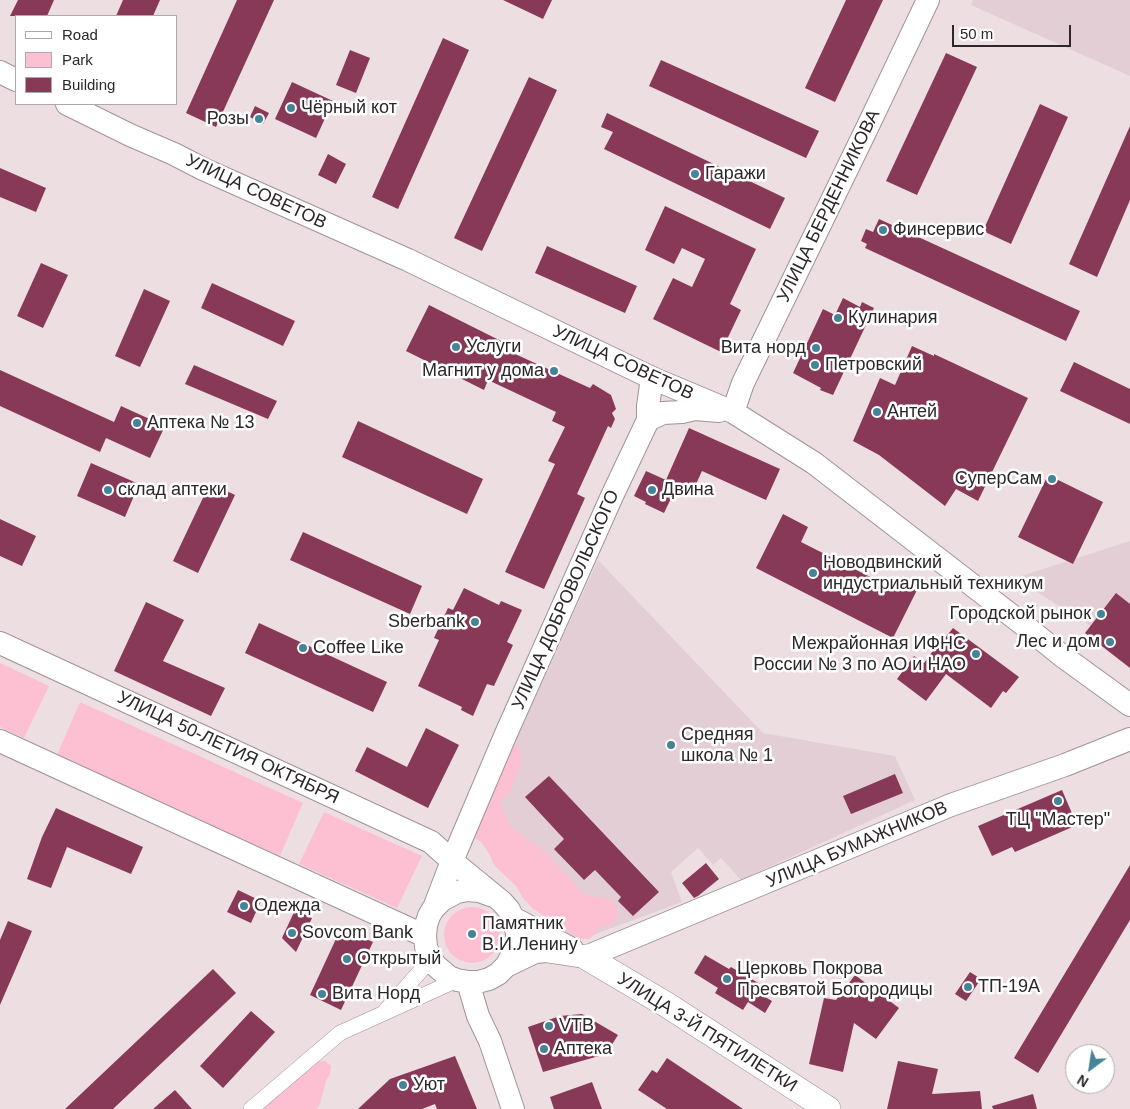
<!DOCTYPE html>
<html>
<head>
<meta charset="utf-8">
<style>
	body { margin:0 }
	#map { position:relative; width:1130px; height:1109px; overflow:hidden; background:#eddee2; font-family:Arial,sans-serif }
	canvas { display:block }
	.legend { position:absolute; left:15px; top:15px; width:162px; height:90px; box-sizing:border-box; background:#fff; border:1px solid #aba9a9; margin:0; padding:6px 9px; list-style:none; font-size:15px; color:#2d2729 }
	.legend li { display:flex; align-items:center; gap:10px; height:25px }
	.legend b { width:25px; border:1px solid #aba9a9 }
	.north { position:absolute; left:1065px; top:1044px; width:50px; height:50px; box-sizing:border-box; background:#fff; border:1px solid #aba9a9; border-radius:50%; rotate:211deg; font-size:14px; font-weight:700; line-height:20px; text-align:center; color:#2d2729 }
	.north::after { content:''; display:block; margin:auto; width:18px; height:22px; background:#448398; clip-path:polygon(50% 0,100% 100%,50% 72%,0 100%) }
	.scale { position:absolute; left:952px; top:25px; width:119px; height:22px; box-sizing:border-box; border:2px solid #2d2729; border-top:0; padding-left:6px; font-size:15px; line-height:18px; white-space:nowrap; color:#2d2729; -webkit-text-stroke:4px #fff; paint-order:stroke }
</style>
</head>
<body>
<div id="map">
<canvas width="1130" height="1109"></canvas>
<ul class="legend">
<li><b style="height:6px;background:#fff"></b>Road</li>
<li><b style="height:14px;background:#fdc0d3"></b>Park</li>
<li><b style="height:14px;background:#883958"></b>Building</li>
</ul>
<div class="north">N</div>
<div class="scale">50 m</div>
</div>
<script>
const context = document.querySelector('canvas').getContext('2d');
context.lineJoin = 'round';
function paint(path, color) {
  context.fillStyle = color;
  context.fill(path, 'evenodd');
}
function shape(rows) {
  const path = new Path2D();
  for (const r of rows) {
    if (r.length === 3) {
      path.moveTo(r[0] + r[2], r[1]);
      path.arc(r[0], r[1], r[2], 0, 2 * Math.PI);
      continue;
    }
    path.moveTo(r[0], r[1]);
    for (let i = 2; i < r.length; i += 2) path.lineTo(r[i], r[i + 1]);
  }
  return path;
}
function strokePath(path, color, width, dash) {
  context.strokeStyle = color;
  context.lineWidth = width;
  context.lineCap = dash ? 'butt' : 'round';
  context.setLineDash(dash || []);
  context.stroke(path);
}
function write(font, color, halo, rows, align = 'center') {
  context.font = font + ' Arial,sans-serif';
  context.lineWidth = 5;
  context.setLineDash([]);
  context.textBaseline = 'middle';
  context.strokeStyle = halo;
  context.fillStyle = color;
  for (const [text, x, y, turn = 0] of rows) {
    context.save();
    context.translate(x, y);
    context.rotate((+turn || 0) * Math.PI / 180);
    context.textAlign = isNaN(turn) ? turn : align;
    if (halo) context.strokeText(text, 0, 0);
    context.fillText(text, 0, 0);
    context.restore();
  }
}
paint(shape([
	[973,0,1130,0,1130,76,971,5],
	[1130,541,1130,651,1015,578],
	[598,560,763,733,895,756,915,800,741,880,721,858,713,865,698,848,671,872,682,902,569,944,475,830]
]), '#e4ced5');
paint(shape([
	[0,663,49,686,24,738,0,727],
	[80,702,303,803,280,856,57,755],
	[513,744,518,747,521,753,519,768,511,790,508,795,499,802,507,817,509,824,526,839,541,848,550,856,557,865,583,893,594,897,605,897,615,903,617,908,618,914,616,920,612,924,600,927,593,936,588,939,582,939,576,936,532,908,523,898,516,886,496,867,492,861,490,855,481,842,470,835],
	[324,812,422,856,397,908,299,864],
	[472,935,28],
	[325,1061,331,1066,330,1074,326,1081,320,1104,317,1109,259,1109,317,1062]
]), '#fdc0d3');
paint(shape([
	[18,0,54,0,47,16,10,16],
	[123,0,160,0,153,16,116,16],
	[237,0,274,0,216,127,186,113],
	[503,0,552,0,543,19],
	[846,0,883,0,835,102,805,88],
	[443,38,469,50,398,209,372,197],
	[350,50,370,58,356,93,336,85],
	[946,53,977,67,917,195,886,181],
	[661,60,819,131,806,158,649,86],
	[529,77,557,90,482,251,454,238],
	[292,82,333,101,316,138,275,119],
	[1040,104,1068,117,1011,244,983,231],
	[255,106,269,113,263,124,250,117],
	[607,113,785,198,770,229,604,149,613,132,601,127],
	[1130,126,1130,200,1097,277,1069,264],
	[328,154,346,164,336,184,318,175],
	[0,168,46,188,36,212,0,197],
	[665,206,756,249,730,304,741,310,721,352,653,319,673,278,692,287,705,259,682,248,674,264,645,250],
	[879,219,1080,311,1066,341,865,248,867,244,861,241,866,229,873,232],
	[547,246,637,286,625,313,535,273],
	[41,263,68,275,43,328,17,316],
	[212,283,295,321,283,346,201,308],
	[144,289,170,301,140,367,115,356],
	[843,298,860,307,862,302,874,308,833,395,820,390,821,388,793,373,823,309,835,315],
	[429,305,507,344,504,349,590,388,593,384,611,395,616,409,612,413,615,419,611,428,608,426,577,494,585,498,544,589,505,572,555,464,548,461,565,427,552,421,556,412,488,380,484,390,406,351],
	[912,346,934,356,934,354,1028,398,978,501,956,489,945,506,879,455,853,441,880,378,895,385],
	[1074,362,1130,389,1130,424,1060,391],
	[194,365,277,401,268,419,185,384],
	[0,370,114,422,121,406,165,426,150,458,106,438,100,452,0,406],
	[358,421,483,479,467,514,342,457],
	[689,428,780,469,766,500,702,471,692,493,677,486,664,513,645,504,646,502,634,496,646,471,666,480],
	[91,463,139,484,125,517,77,496],
	[1048,475,1103,502,1073,564,1018,537],
	[210,483,235,495,198,573,173,561],
	[783,514,808,527,801,542,892,588,897,577,918,588,893,638,756,568],
	[0,519,36,536,22,566,0,556],
	[303,532,422,586,410,614,290,560],
	[464,588,499,605,501,601,522,610,507,642,513,645,494,686,487,684,473,716,461,710,462,707,418,686,439,640,434,638,448,608,453,610],
	[1116,593,1130,604,1130,668,1085,633],
	[146,602,184,620,163,661,225,688,211,716,114,671],
	[259,623,387,682,373,712,245,653],
	[953,628,1019,677,1006,693,1003,691,991,708,946,674,926,701,897,679,914,656,924,663,943,637,945,638],
	[426,728,459,745,428,808,355,771,367,747,407,767],
	[895,774,903,793,851,814,843,796],
	[549,776,659,892,633,916,618,901,621,897,595,870,584,880,554,849,564,839,525,797],
	[1062,790,1077,825,1015,852,1012,847,992,856,978,826],
	[56,808,143,847,131,874,67,847,51,888,27,879,42,837],
	[706,863,719,879,698,896,694,898,682,883],
	[1130,865,1130,920,1038,1073,1014,1058],
	[238,890,261,901,251,923,227,912],
	[295,910,312,918,296,952,282,938],
	[8,921,32,931,0,1005,0,940],
	[341,928,373,942,341,1010,310,995],
	[705,955,729,969,731,967,760,984,755,991,772,1001,765,1013,748,1002,743,1010,715,993,718,988,694,973],
	[213,969,236,993,113,1109,65,1109],
	[970,972,981,979,966,1001,955,994],
	[855,975,899,1008,876,1039,854,1023,843,1072,809,1064,824,998,836,1000],
	[251,1011,275,1032,223,1088,200,1066],
	[582,1014,618,1035,606,1054,543,1072,528,1027,560,1016],
	[455,1056,477,1109,437,1109,435,1104,422,1109,358,1109,390,1079],
	[667,1058,743,1109,667,1109,638,1090,652,1070,657,1073],
	[898,1061,938,1069,932,1094,980,1091,982,1109,887,1109],
	[592,1082,602,1109,554,1109,550,1097],
	[175,1090,192,1109,153,1109],
	[1033,1094,1037,1109,993,1109,992,1106]
]), '#883958');
const street = shape([
	[386,1010,431,959],
	[251,1109,340,1033,457,980]
]);
const secondary = shape([
	[0,72,16,80],
	[67,104,130,135,174,154,203,169,408,260,652,378,733,412,814,463,1020,622,1061,655,1130,705],
	[733,412,743,383,868,126,928,0],
	[648,420,648,406,652,378],
	[0,643,431,842,452,861,502,902,509,910,513,918,517,933,517,942,513,954,506,966,498,974,489,979,478,982,468,982,457,980,449,977,436,966,431,959,426,947,425,936,426,925,429,916,433,909,442,900,457,892,467,890,479,891,493,896],
	[0,741,425,936],
	[434,908,452,861,505,736,612,496,648,420,663,413,682,412,695,409,719,411],
	[513,918,572,949],
	[586,957,951,805,1065,765,1130,739],
	[506,966,535,952,546,951,586,957],
	[468,982,478,1016,490,1041,513,1109]
]);
const primary = shape([
	[586,957,667,1005,828,1109]
]);
strokePath(street, '#a19397', 16);
strokePath(secondary, '#a19397', 24);
strokePath(primary, '#a19397', 26);
strokePath(street, '#fff', 15);
strokePath(secondary, '#fff', 22);
strokePath(primary, '#fff', 25);
for (const [x, y, r, color] of [
	[291,108,5,"#448398"],
	[259,119,5,"#448398"],
	[695,174,5,"#448398"],
	[883,230,5,"#448398"],
	[838,318,5,"#448398"],
	[456,347,5,"#448398"],
	[816,348,5,"#448398"],
	[815,365,5,"#448398"],
	[554,371,5,"#448398"],
	[877,412,5,"#448398"],
	[137,423,5,"#448398"],
	[1052,479,5,"#448398"],
	[108,490,5,"#448398"],
	[652,490,5,"#448398"],
	[813,573,5,"#448398"],
	[1101,614,5,"#448398"],
	[475,622,5,"#448398"],
	[1110,642,5,"#448398"],
	[303,648,5,"#448398"],
	[976,654,5,"#448398"],
	[671,745,5,"#448398"],
	[1058,801,5,"#448398"],
	[244,906,5,"#448398"],
	[292,933,5,"#448398"],
	[472,934,5,"#448398"],
	[347,959,5,"#448398"],
	[727,979,5,"#448398"],
	[968,987,5,"#448398"],
	[322,994,5,"#448398"],
	[549,1026,5,"#448398"],
	[544,1049,5,"#448398"],
	[403,1085,5,"#448398"]
]) {
  const dot = new Path2D();
  dot.arc(x, y, r, 0, 2 * Math.PI);
  context.fillStyle = color;
  context.fill(dot);
  strokePath(dot, '#fff', 2);
}
write('18px', '#2d2729', '#fff', [
	["Чёрный кот",301,108],
	["Розы",249,119,"right"],
	["Гаражи",705,174],
	["Финсервис",893,230],
	["Кулинария",848,318],
	["Услуги",466,347],
	["Вита норд",806,348,"right"],
	["Петровский",825,365],
	["Магнит у дома",544,371,"right"],
	["Антей",887,412],
	["Аптека № 13",147,423],
	["СуперСам",1042,479,"right"],
	["склад аптеки",118,490],
	["Двина",662,490],
	["Новодвинский",823,563],
	["индустриальный техникум",823,584],
	["Городской рынок",1091,614,"right"],
	["Sberbank",465,622,"right"],
	["Лес и дом",1100,642,"right"],
	["Межрайонная ИФНС",966,644,"right"],
	["России № 3 по АО и НАО",966,665,"right"],
	["Coffee Like",313,648],
	["Средняя",681,735],
	["школа № 1",681,756],
	["ТЦ \"Мастер\"",1058,820,"center"],
	["Одежда",254,906],
	["Памятник",482,924],
	["В.И.Ленину",482,945],
	["Sovcom Bank",302,933],
	["Открытый",357,959],
	["Церковь Покрова",737,969],
	["Пресвятой Богородицы",737,990],
	["ТП-19А",978,987],
	["Вита Норд",332,994],
	["VTB",559,1026],
	["Аптека",554,1049],
	["Уют",413,1085]
], 'left');
write('18px', '#2d2729', '#fff', [
	["УЛИЦА СОВЕТОВ",256,192,25],
	["УЛИЦА БЕРДЕННИКОВА",829,206,-64],
	["УЛИЦА СОВЕТОВ",623,363,25],
	["УЛИЦА ДОБРОВОЛЬСКОГО",566,600,-66],
	["УЛИЦА 50-ЛЕТИЯ ОКТЯБРЯ",228,748,25],
	["УЛИЦА БУМАЖНИКОВ",857,845,-23],
	["УЛИЦА 3-Й ПЯТИЛЕТКИ",707,1033,32]
]);
</script>
</body>
</html>
